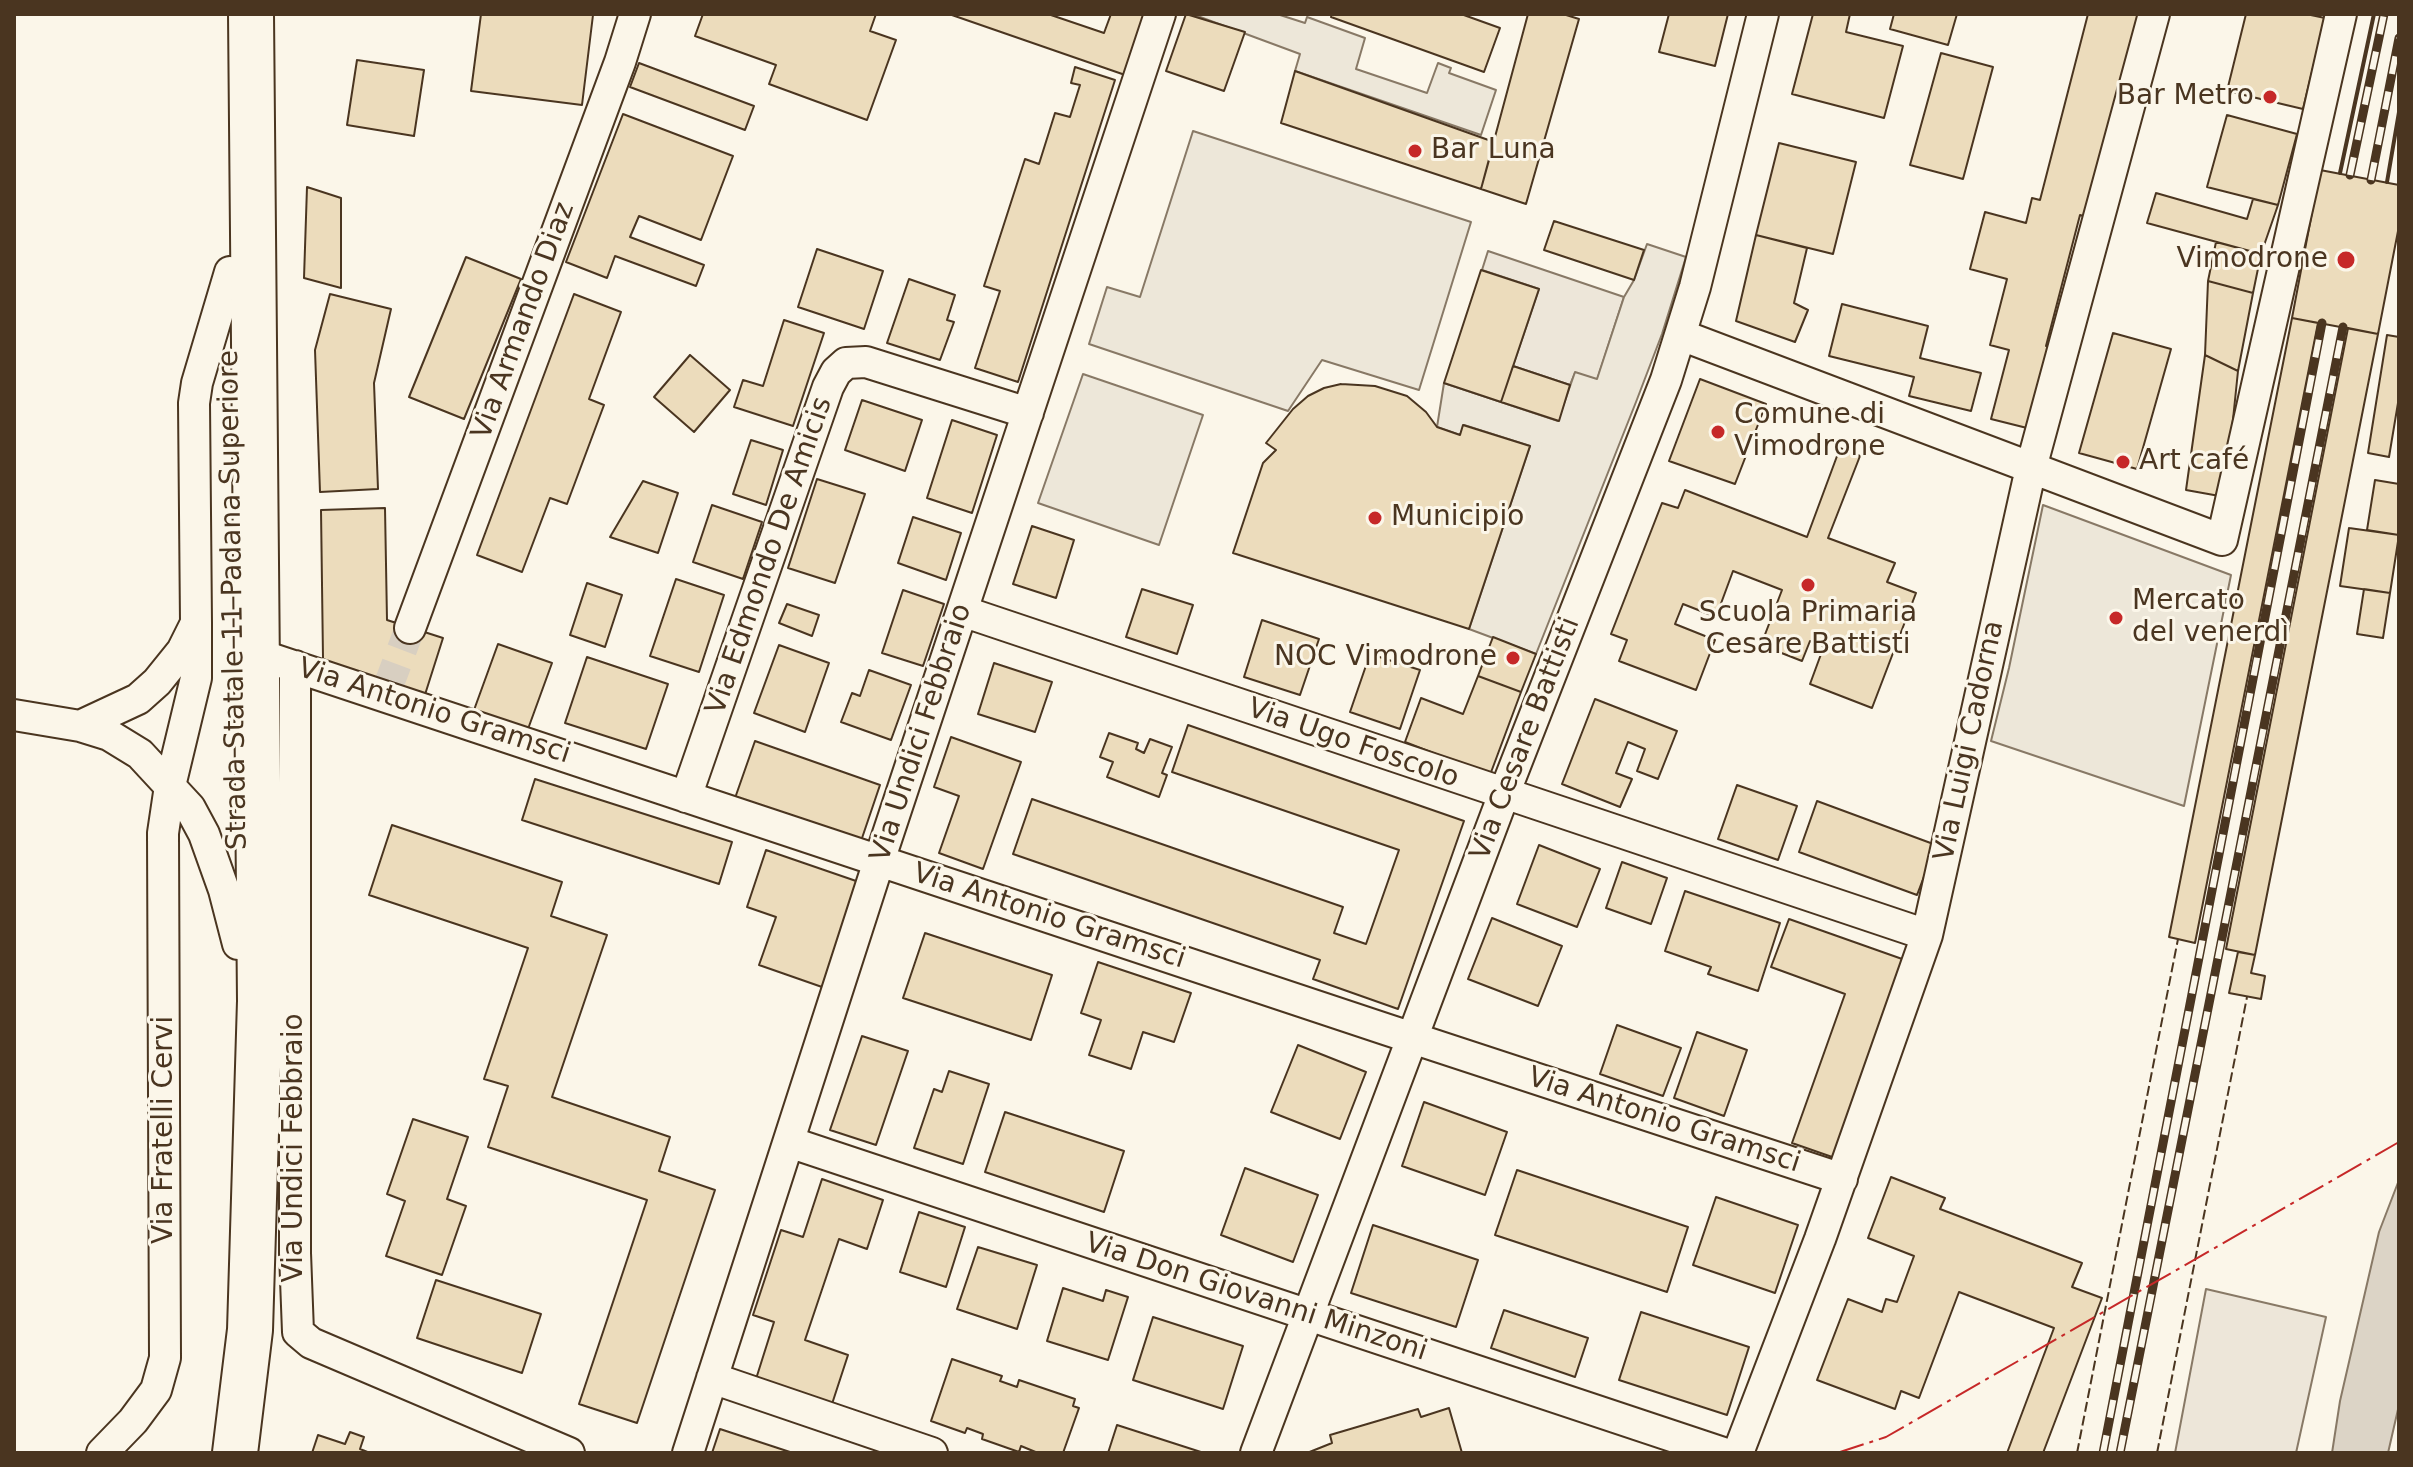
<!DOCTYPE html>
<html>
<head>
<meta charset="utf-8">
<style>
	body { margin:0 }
	#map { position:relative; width:2413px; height:1467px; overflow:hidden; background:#fbf6e9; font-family:"DejaVu Sans",sans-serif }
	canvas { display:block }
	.frame { position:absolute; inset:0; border:16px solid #4a3520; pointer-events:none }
</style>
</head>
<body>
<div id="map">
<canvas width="2413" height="1467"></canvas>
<div class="frame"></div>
</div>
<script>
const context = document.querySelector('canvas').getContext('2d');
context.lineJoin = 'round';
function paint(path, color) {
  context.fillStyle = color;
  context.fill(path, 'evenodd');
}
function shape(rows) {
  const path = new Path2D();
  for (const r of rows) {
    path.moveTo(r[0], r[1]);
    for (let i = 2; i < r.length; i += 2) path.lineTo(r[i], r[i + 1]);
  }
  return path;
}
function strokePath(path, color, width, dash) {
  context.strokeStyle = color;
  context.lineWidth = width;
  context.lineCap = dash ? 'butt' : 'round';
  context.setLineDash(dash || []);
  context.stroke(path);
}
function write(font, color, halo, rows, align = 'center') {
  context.font = font + ' "DejaVu Sans",sans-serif';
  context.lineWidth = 6;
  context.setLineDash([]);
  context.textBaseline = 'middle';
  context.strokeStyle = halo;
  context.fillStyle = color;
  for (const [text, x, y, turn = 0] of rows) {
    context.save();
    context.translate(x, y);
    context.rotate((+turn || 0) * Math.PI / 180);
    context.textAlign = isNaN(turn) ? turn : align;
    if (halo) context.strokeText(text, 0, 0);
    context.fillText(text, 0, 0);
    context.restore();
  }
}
const green = shape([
	[1488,251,1624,297,1597,380,1575,373,1570,385,1513,366,1539,289,1482,270,1488,251],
	[2206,1289,2326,1317,2296,1453,2175,1453,2206,1289]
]);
paint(green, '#ede6d9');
strokePath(green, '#887966', 2);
const parking = shape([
	[1192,14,1277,14,1305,23,1307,17,1365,38,1356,69,1427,93,1438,63,1451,68,1449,73,1496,90,1481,135,1295,71,1300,54,1192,14],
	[1193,131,1471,222,1419,390,1322,360,1288,411,1089,344,1107,287,1140,297,1193,131],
	[1647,244,1686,257,1662,334,1636,402,1536,654,1469,629,1530,446,1464,425,1460,435,1437,427,1444,383,1558,421,1575,372,1597,379,1624,297,1634,280,1647,244],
	[1083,374,1203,415,1159,545,1038,503,1083,374],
	[2043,505,2231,575,2184,806,1991,741,2009,668,2043,505]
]);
paint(parking, '#ede7d9');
strokePath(parking, '#887966', 2);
const water = shape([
	[2399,1180,2399,1405,2388,1453,2332,1453,2340,1401,2379,1232,2399,1180]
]);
paint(water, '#dcd4c6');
strokePath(water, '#887966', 2);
const building = shape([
	[481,14,593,15,582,105,471,91,481,14],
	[703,14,876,14,870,31,896,40,867,120,769,84,776,65,695,36,703,14],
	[949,14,1048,14,1104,33,1111,14,1149,14,1128,76,949,14],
	[1186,14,1245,32,1224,91,1166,71,1186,14],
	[1332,14,1461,14,1500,28,1484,72,1331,17,1332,14],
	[1528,14,1563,14,1579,19,1526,204,1481,189,1528,14],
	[1669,14,1728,14,1715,66,1659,52,1669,14],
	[1813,14,1850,14,1846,32,1903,46,1884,118,1792,94,1813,14],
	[1894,14,1957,14,1948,45,1890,29,1894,14],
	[2088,14,2142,14,2089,218,2080,215,2046,346,2053,346,2031,429,1991,419,2009,350,1990,345,2007,279,1970,269,1985,212,2026,223,2032,198,2040,200,2088,14],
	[2246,14,2306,14,2325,18,2303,109,2227,91,2246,14],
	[1941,53,1993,67,1963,179,1910,165,1941,53],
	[357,60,424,70,414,136,347,125,357,60],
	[639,63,754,106,745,130,630,87,639,63],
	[1075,67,1115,80,1018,382,975,368,1000,291,984,286,1025,159,1039,164,1055,113,1070,117,1080,85,1071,83,1075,67],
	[1295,71,1494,142,1481,189,1281,123,1295,71],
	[623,114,733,156,701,240,639,216,630,237,704,265,696,286,615,256,607,278,566,262,623,114],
	[2227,115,2297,134,2278,205,2207,187,2227,115],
	[1779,143,1856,162,1833,254,1756,235,1779,143],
	[2320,170,2399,185,2399,226,2378,334,2292,318,2320,170],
	[307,187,341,198,341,288,304,278,307,187],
	[2156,193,2247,219,2253,199,2278,205,2261,254,2147,223,2156,193],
	[1554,221,1644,250,1634,280,1544,250,1554,221],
	[1756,235,1807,248,1794,303,1808,310,1795,342,1736,321,1756,235],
	[2216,242,2261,254,2253,293,2208,281,2216,242],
	[817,249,883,271,864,329,798,307,817,249],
	[466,257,521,279,464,419,409,397,466,257],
	[1481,270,1539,289,1501,402,1444,383,1481,270],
	[909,279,955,295,947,320,954,322,940,360,887,343,909,279],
	[2208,281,2253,293,2238,371,2205,355,2208,281],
	[330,294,391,309,374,383,378,489,320,492,315,350,330,294],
	[574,294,621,312,589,399,604,405,567,504,550,498,522,572,477,555,574,294],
	[1842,304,1928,326,1920,358,1981,373,1971,411,1909,396,1914,377,1829,356,1842,304],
	[2292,318,2318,323,2195,943,2169,937,2292,318],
	[784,320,824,333,793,426,734,407,743,380,763,386,784,320],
	[2348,328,2378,334,2255,955,2226,949,2348,328],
	[2113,333,2171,349,2137,469,2079,453,2113,333],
	[2387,335,2399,337,2399,397,2389,457,2368,453,2387,335],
	[690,355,730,390,694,432,654,397,690,355],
	[2205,355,2238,371,2225,497,2186,490,2205,355],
	[1513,366,1570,385,1559,421,1501,402,1513,366],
	[1700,379,1766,404,1735,484,1669,461,1700,379],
	[1341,384,1375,386,1407,396,1426,412,1437,427,1460,435,1463,425,1530,446,1469,629,1233,553,1263,463,1276,450,1266,443,1293,409,1308,396,1324,388,1341,384],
	[862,400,922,420,905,471,845,450,862,400],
	[952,420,997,435,972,513,927,498,952,420],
	[751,440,783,450,766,505,733,494,751,440],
	[1840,448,1860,456,1828,538,1895,563,1887,582,1916,593,1872,708,1810,684,1824,646,1810,641,1802,661,1761,645,1782,590,1733,571,1716,617,1683,604,1675,624,1715,640,1696,690,1619,661,1627,640,1611,634,1662,503,1678,508,1685,490,1807,537,1840,448],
	[817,479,865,494,835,583,788,568,817,479],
	[2375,480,2399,484,2399,535,2367,530,2375,480],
	[643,481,678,493,658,553,610,537,643,481],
	[712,505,762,522,743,579,693,562,712,505],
	[385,508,387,620,443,638,422,704,340,677,323,658,321,510,385,508],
	[913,517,961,533,946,580,898,563,913,517],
	[1032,526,1074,540,1056,598,1013,584,1032,526],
	[2349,528,2399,535,2390,593,2340,586,2349,528],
	[676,579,724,595,699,672,650,656,676,579],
	[587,583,622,595,605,647,570,635,587,583],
	[1142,589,1193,605,1177,654,1126,637,1142,589],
	[2364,589,2390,593,2383,638,2357,634,2364,589],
	[903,590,944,604,923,666,882,653,903,590],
	[787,604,819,615,812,636,779,623,787,604],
	[1262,620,1319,639,1300,695,1244,677,1262,620],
	[1493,637,1536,654,1521,692,1478,676,1493,637],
	[498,644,552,663,528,729,474,710,498,644],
	[779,645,829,663,805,732,754,713,779,645],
	[1370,654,1420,670,1400,729,1350,712,1370,654],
	[587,657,668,684,646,749,565,723,587,657],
	[994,663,1052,682,1035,732,978,714,994,663],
	[869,670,911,685,891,740,841,722,852,693,860,696,869,670],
	[1478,676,1521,692,1490,775,1405,742,1421,698,1463,714,1478,676],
	[1595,699,1677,731,1658,779,1637,771,1645,749,1628,742,1616,773,1632,779,1620,807,1562,784,1595,699],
	[1188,725,1464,821,1398,1009,1313,979,1320,960,1013,854,1032,799,1343,907,1334,933,1366,944,1399,850,1172,772,1188,725],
	[1109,733,1138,743,1136,749,1144,753,1150,739,1172,747,1162,773,1167,775,1159,797,1107,777,1113,762,1100,757,1109,733],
	[951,737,1021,762,983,869,939,853,959,796,934,787,951,737],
	[755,741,880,785,860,844,734,801,755,741],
	[535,779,732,842,719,884,522,820,535,779],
	[1737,785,1797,806,1778,860,1718,839,1737,785],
	[1817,801,1936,845,1917,895,1799,852,1817,801],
	[392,825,562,882,551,916,607,935,552,1097,670,1137,659,1171,715,1190,637,1423,579,1404,647,1200,488,1147,508,1086,484,1079,528,948,369,895,392,825],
	[1539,845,1600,869,1577,927,1517,904,1539,845],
	[766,850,859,882,822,987,759,965,776,917,747,907,766,850],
	[1622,862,1667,878,1651,924,1606,908,1622,862],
	[1685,891,1780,923,1758,991,1708,974,1711,967,1665,951,1685,891],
	[1492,918,1562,946,1538,1006,1468,979,1492,918],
	[1789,919,1905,960,1835,1158,1792,1143,1845,994,1771,967,1789,919],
	[925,933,1052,975,1031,1040,903,998,925,933],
	[2238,952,2255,955,2251,973,2265,976,2261,999,2229,993,2238,952],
	[1098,962,1191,993,1174,1042,1143,1032,1131,1069,1089,1055,1101,1020,1081,1013,1098,962],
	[1617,1025,1681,1048,1663,1096,1600,1074,1617,1025],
	[1697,1032,1747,1050,1724,1116,1674,1098,1697,1032],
	[862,1036,908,1051,876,1145,830,1130,862,1036],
	[1298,1045,1366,1072,1340,1139,1271,1112,1298,1045],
	[949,1071,989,1084,963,1164,914,1148,934,1089,942,1092,949,1071],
	[1424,1102,1507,1132,1485,1195,1402,1166,1424,1102],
	[1005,1112,1124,1151,1104,1212,985,1172,1005,1112],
	[413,1119,468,1137,447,1199,466,1206,442,1275,386,1256,405,1201,387,1194,413,1119],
	[1245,1168,1318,1195,1293,1262,1221,1235,1245,1168],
	[1517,1170,1688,1227,1667,1292,1495,1235,1517,1170],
	[1891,1177,1945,1198,1940,1209,2082,1263,2072,1287,2102,1298,2043,1453,2007,1453,2054,1328,1959,1292,1919,1398,1901,1391,1895,1409,1817,1380,1848,1299,1882,1312,1886,1299,1897,1302,1914,1256,1868,1238,1891,1177],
	[822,1179,883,1200,867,1249,839,1239,805,1340,848,1355,832,1404,756,1379,774,1322,753,1315,781,1230,803,1237,822,1179],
	[1716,1197,1798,1225,1775,1293,1693,1265,1716,1197],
	[919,1212,965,1227,946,1287,900,1272,919,1212],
	[1373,1225,1478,1260,1456,1327,1351,1293,1373,1225],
	[978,1247,1037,1265,1017,1329,957,1309,978,1247],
	[436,1280,541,1314,522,1373,417,1338,436,1280],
	[1063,1288,1103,1301,1106,1290,1128,1297,1108,1360,1047,1341,1063,1288],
	[1504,1310,1588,1338,1575,1377,1491,1348,1504,1310],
	[1641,1312,1749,1347,1727,1415,1619,1380,1641,1312],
	[1153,1317,1243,1346,1223,1409,1133,1380,1153,1317],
	[952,1359,1002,1376,1000,1381,1017,1387,1019,1380,1075,1399,1073,1406,1079,1408,1063,1453,1038,1453,1021,1446,1019,1452,982,1439,983,1434,967,1428,965,1433,931,1421,952,1359],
	[1449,1408,1462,1453,1307,1453,1332,1443,1330,1435,1418,1409,1421,1417,1449,1408],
	[1117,1425,1204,1453,1108,1453,1117,1425],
	[720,1429,793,1453,712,1453,720,1429],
	[350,1432,364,1437,360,1449,370,1453,312,1453,318,1435,345,1444,350,1432]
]);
paint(building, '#ecdcbc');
strokePath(building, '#4a3520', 2);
strokePath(shape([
	[386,692,410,628]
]), '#d8cfc1', 30, [30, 15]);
const minor = shape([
	[1681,335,2222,540,2341,14],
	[962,611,1927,935],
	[410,628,620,62,635,14],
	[257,654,1385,1029,1842,1179],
	[295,666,295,1253,298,1332,311,1343,569,1453],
	[14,715,80,726,109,735,140,754,190,808,204,834,224,890,238,944],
	[80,726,138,699,157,682,182,651,196,623,194,403,197,383,230,272],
	[686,797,828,387,836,372,846,363,866,362,1028,413],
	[789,1142,1723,1453],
	[712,1378,932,1453],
	[102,1453,133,1421,156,1390,165,1358,163,833,170,786,196,678,196,623],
	[688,1453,879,861,1160,14],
	[1256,1453,1504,794,1666,380,1695,287,1763,14],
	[1738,1453,1820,1239,1927,935,2031,468,2154,14]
]);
const primary = shape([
	[235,1453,250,1330,260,1001,251,14]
]);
strokePath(minor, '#4a3520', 34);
strokePath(primary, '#4a3520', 48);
strokePath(minor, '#fbf6e9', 30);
strokePath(primary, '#fbf6e9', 44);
const rail = shape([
	[2350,175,2384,14],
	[2371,180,2399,38],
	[2103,1453,2322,323],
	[2120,1453,2343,327]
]);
strokePath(rail, '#4a3520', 9);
strokePath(rail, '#fbf6e9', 6, [18]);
strokePath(shape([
	[2077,1453,2178,939],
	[2157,1453,2247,997]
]), '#4a3520', 2, [10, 4]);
strokePath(shape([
	[2340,173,2374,14],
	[2387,182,2399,112]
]), '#4a3520', 4);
strokePath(shape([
	[1837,1453,1886,1437,2399,1142]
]), '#c62828', 2, [28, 6, 4, 6]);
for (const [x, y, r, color] of [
	[2270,97,8,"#c62828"],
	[1415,151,8,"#c62828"],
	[2346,260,10,"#c62828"],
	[1718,432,8,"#c62828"],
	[2123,462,8,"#c62828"],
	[1375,518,8,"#c62828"],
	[1808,585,8,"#c62828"],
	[2116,618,8,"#c62828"],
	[1513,658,8,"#c62828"]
]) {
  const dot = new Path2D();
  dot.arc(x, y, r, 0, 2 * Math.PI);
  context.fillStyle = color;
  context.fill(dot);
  strokePath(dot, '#fbf6e9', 3);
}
write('28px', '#4a3520', '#fbf6e9', [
	["Bar Metro",2254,97,"right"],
	["Bar Luna",1431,151],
	["Vimodrone",2328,260,"right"],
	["Comune di",1734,416],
	["Vimodrone",1734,448],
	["Art café",2139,462],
	["Municipio",1391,518],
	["Mercato",2132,602],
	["del venerdì",2132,634],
	["Scuola Primaria",1808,614,"center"],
	["Cesare Battisti",1808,646,"center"],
	["NOC Vimodrone",1497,658,"right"]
], 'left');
write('28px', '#4a3520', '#fbf6e9', [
	["Via Armando Diaz",524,321,-70],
	["Via Edmondo De Amicis",770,556,-71],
	["Strada Statale 11 Padana Superiore",234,600,-91],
	["Via Antonio Gramsci",434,712,18],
	["Via Undici Febbraio",922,733,-72],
	["Via Cesare Battisti",1526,739,-69],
	["Via Luigi Cadorna",1970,741,-78],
	["Via Ugo Foscolo",1353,744,19],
	["Via Antonio Gramsci",1049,917,18],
	["Via Antonio Gramsci",1664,1121,18],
	["Via Fratelli Cervi",165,1130,-90],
	["Via Undici Febbraio",295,1148,-90],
	["Via Don Giovanni Minzoni",1256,1298,18]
]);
</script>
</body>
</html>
